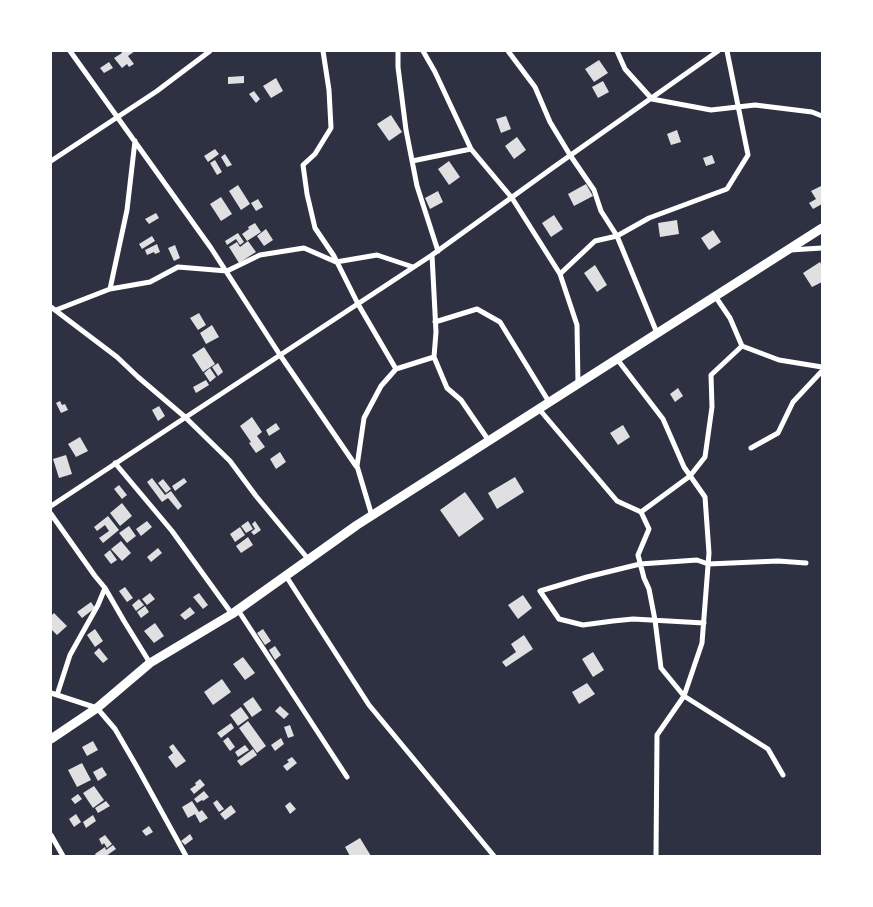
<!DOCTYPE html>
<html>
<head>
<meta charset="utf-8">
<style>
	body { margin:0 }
	#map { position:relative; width:873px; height:907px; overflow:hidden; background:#2d3142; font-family:"Golos Text",sans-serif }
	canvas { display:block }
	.frame { position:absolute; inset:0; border:52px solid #fff; pointer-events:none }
</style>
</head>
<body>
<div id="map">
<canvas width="873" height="907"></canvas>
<div class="frame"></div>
</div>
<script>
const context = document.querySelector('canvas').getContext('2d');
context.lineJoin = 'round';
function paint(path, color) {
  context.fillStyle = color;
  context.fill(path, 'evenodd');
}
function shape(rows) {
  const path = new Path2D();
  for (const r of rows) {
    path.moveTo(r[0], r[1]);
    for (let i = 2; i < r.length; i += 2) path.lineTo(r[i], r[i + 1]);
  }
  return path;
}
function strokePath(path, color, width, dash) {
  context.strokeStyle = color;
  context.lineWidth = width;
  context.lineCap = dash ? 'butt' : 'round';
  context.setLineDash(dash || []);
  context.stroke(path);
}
paint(shape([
	[121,51,135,51,128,56,134,64,129,67,127,64,122,68,114,58,122,53],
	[599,60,608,73,594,82,585,69],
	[109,62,113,68,104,73,100,68],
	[244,76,244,83,228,84,228,77],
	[276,78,283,91,271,98,263,86],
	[603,81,609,92,598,98,592,87],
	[254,91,260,99,256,103,249,94],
	[391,115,402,132,389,141,377,124],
	[506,116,511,129,501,133,496,119],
	[677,130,681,142,671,145,667,134],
	[517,137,526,150,514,159,505,146],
	[215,149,219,154,208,162,204,156],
	[225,154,232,165,227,167,221,157],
	[712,155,715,163,706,166,703,158],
	[215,160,222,172,217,175,210,163],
	[449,161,460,177,449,185,438,169],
	[586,184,593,196,574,206,568,194],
	[238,185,250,204,241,210,229,191],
	[821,186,822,204,813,209,809,203,816,199,811,191],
	[438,191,443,202,430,209,425,198],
	[221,197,232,214,221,221,210,204],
	[258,199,263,207,256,211,251,203],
	[156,213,159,218,149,224,145,219],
	[554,215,563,229,551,237,542,223],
	[677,220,679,234,660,237,658,223],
	[255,223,261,232,247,241,242,234,249,229,248,227],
	[266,229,273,240,264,246,257,236],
	[713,230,721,242,709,250,701,238],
	[238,233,244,242,240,245,236,239,227,245,225,241],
	[152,236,155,241,142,249,139,244],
	[248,241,256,252,239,263,229,247,237,242,240,247],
	[157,244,160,252,155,254,154,252,147,255,145,250],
	[175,245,180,258,174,261,168,248],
	[820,262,822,266,822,282,812,287,803,273],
	[595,265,607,285,597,292,584,273],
	[199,313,206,325,198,330,190,318],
	[212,325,219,337,206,344,200,333],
	[204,347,215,364,203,372,192,355],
	[218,363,223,372,218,376,212,367],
	[210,368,216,377,210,382,204,373],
	[206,380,209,385,196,393,193,387],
	[678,388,683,396,675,402,670,394],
	[60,401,62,405,65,404,68,410,61,413,56,403],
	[159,406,165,416,158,421,152,410],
	[252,417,262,432,257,436,265,447,256,453,249,443,251,442,240,426],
	[276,423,280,429,269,436,266,430],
	[623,425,630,437,618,445,610,433],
	[80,437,88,451,76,457,68,444],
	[280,452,286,462,276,469,270,459],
	[66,455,72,474,59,478,53,459],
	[515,477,524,492,497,509,488,493],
	[152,478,165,495,171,491,182,506,178,510,168,498,162,502,147,482],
	[184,478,187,482,175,491,172,486],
	[163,479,171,489,166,493,158,483],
	[119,485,127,495,122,499,114,489],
	[465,492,484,519,459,537,440,510],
	[122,503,132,516,120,526,110,513],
	[108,516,119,530,103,543,99,538,109,531,105,525,97,531,94,527],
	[147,521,152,527,141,536,136,529],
	[248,521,253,529,246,533,241,526],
	[255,521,261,530,254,535,251,532,255,529,252,524],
	[129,526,136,536,127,543,119,533],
	[240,527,245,535,235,542,230,534],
	[248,537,253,545,241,553,236,546],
	[121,541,131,553,122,561,111,549],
	[158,548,162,553,151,562,147,557],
	[110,550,117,560,111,564,104,555],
	[125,587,133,598,127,602,119,591],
	[150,593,155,599,147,605,142,599],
	[199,593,208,605,203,609,193,597],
	[523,595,532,608,518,619,508,605],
	[139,599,144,605,136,611,132,605],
	[91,602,95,608,82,618,77,612],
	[145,606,149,612,141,618,137,612],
	[190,607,195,613,185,620,180,615],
	[54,613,67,626,57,635,51,629,51,616],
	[155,623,164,636,154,643,144,631],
	[95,629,103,641,95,647,87,635],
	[263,629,271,641,265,645,257,633],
	[524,635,533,649,506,667,502,662,516,652,511,644],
	[275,646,281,655,275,660,269,650],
	[99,648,108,659,103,663,94,653],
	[593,652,604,670,593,677,582,659],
	[243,657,255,673,245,680,233,664],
	[222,679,231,692,213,705,204,692],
	[587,683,595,694,579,704,572,692],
	[253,697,262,710,252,717,243,704],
	[280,706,289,714,284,719,275,711],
	[241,707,249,718,238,726,230,715],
	[248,721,266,746,257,753,239,728],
	[231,723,234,728,221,738,217,733],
	[290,725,294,736,288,738,284,727],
	[228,737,235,747,230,751,223,741],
	[281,738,284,744,275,751,271,745],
	[93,741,98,750,87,756,82,747],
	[173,744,186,761,176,768,168,757,173,753,169,747],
	[245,745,249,750,238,757,235,752],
	[253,749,257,755,241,766,237,761],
	[292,757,297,763,287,771,283,766,289,762,287,760],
	[82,763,91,780,77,787,68,770],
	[102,767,107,775,98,781,93,772],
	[200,779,205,785,194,794,190,789,196,785,195,783],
	[94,786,104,800,93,808,83,793],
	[204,791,209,797,203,801,202,800,197,803,194,799],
	[78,794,82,799,75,804,71,799],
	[217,800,224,809,219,812,213,803],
	[106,801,110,806,98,813,95,808],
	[192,801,199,812,202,810,208,818,200,823,195,814,188,818,182,807],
	[290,802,296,809,290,814,285,806],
	[231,805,236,812,225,820,220,814],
	[76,814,81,822,74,827,69,819],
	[93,815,96,821,86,828,83,822],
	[149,826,153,832,146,836,142,831],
	[190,834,193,839,185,845,181,841],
	[105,835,112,844,107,848,104,843,102,845,99,839],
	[360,838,371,856,350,856,345,847],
	[113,845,116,849,106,856,96,856,95,854,105,847,106,850]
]), '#e0e0e3');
strokePath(shape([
	[70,51,211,248,280,355,356,466],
	[323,51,329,90,331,128,315,154,303,165,307,194,315,228,334,256,358,304,396,369,381,386,364,418,357,466,372,516],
	[398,51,398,67,406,130,417,186,438,251],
	[423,51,435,72,471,149,512,198,560,274,577,325,578,384],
	[508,51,535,87,550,122,570,155,594,190,601,211,617,236,657,333],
	[617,51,625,69,652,99,711,110,755,105,812,112,822,116],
	[51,161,157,91,210,51],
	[412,161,471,149],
	[790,250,822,248],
	[432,255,436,332,434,357,447,388,461,400,489,441],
	[560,274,595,241,617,236,649,218,727,189,748,155,727,51],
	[110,289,127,210,135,141],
	[715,296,730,318,742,346,779,360,822,367],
	[51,307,117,357,138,377,185,417,230,461,256,496,309,560],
	[56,310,110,289,150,282,178,267,227,271,260,255,304,248,336,262,377,255,413,267],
	[435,322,477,309,500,322,549,402],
	[617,359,663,419,684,467,705,497,709,553,702,643,684,696,657,735,656,856],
	[396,369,434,357],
	[539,409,617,501,641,512,649,529,638,555,644,578,649,589,655,620,661,668,684,696,768,749,783,775],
	[751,448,778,433,793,402,822,371],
	[115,463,172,531,232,614],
	[51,506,432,255,551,169,718,51],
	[641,512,690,476,705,457,712,407,711,375,742,346],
	[51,514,95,576,105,588,124,621,150,663],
	[286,576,369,705,494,856],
	[238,610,347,777],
	[704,623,633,619,613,621,583,625,559,619,540,591,587,577,640,564,697,560,708,564,778,561,806,563],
	[51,693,97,708,115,729,137,767,186,856],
	[57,695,70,655,98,605,105,588],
	[51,835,63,856]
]), '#fff', 5);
strokePath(shape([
	[51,739,97,708,150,663,232,614,357,525,822,228]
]), '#fff', 9);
</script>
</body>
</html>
